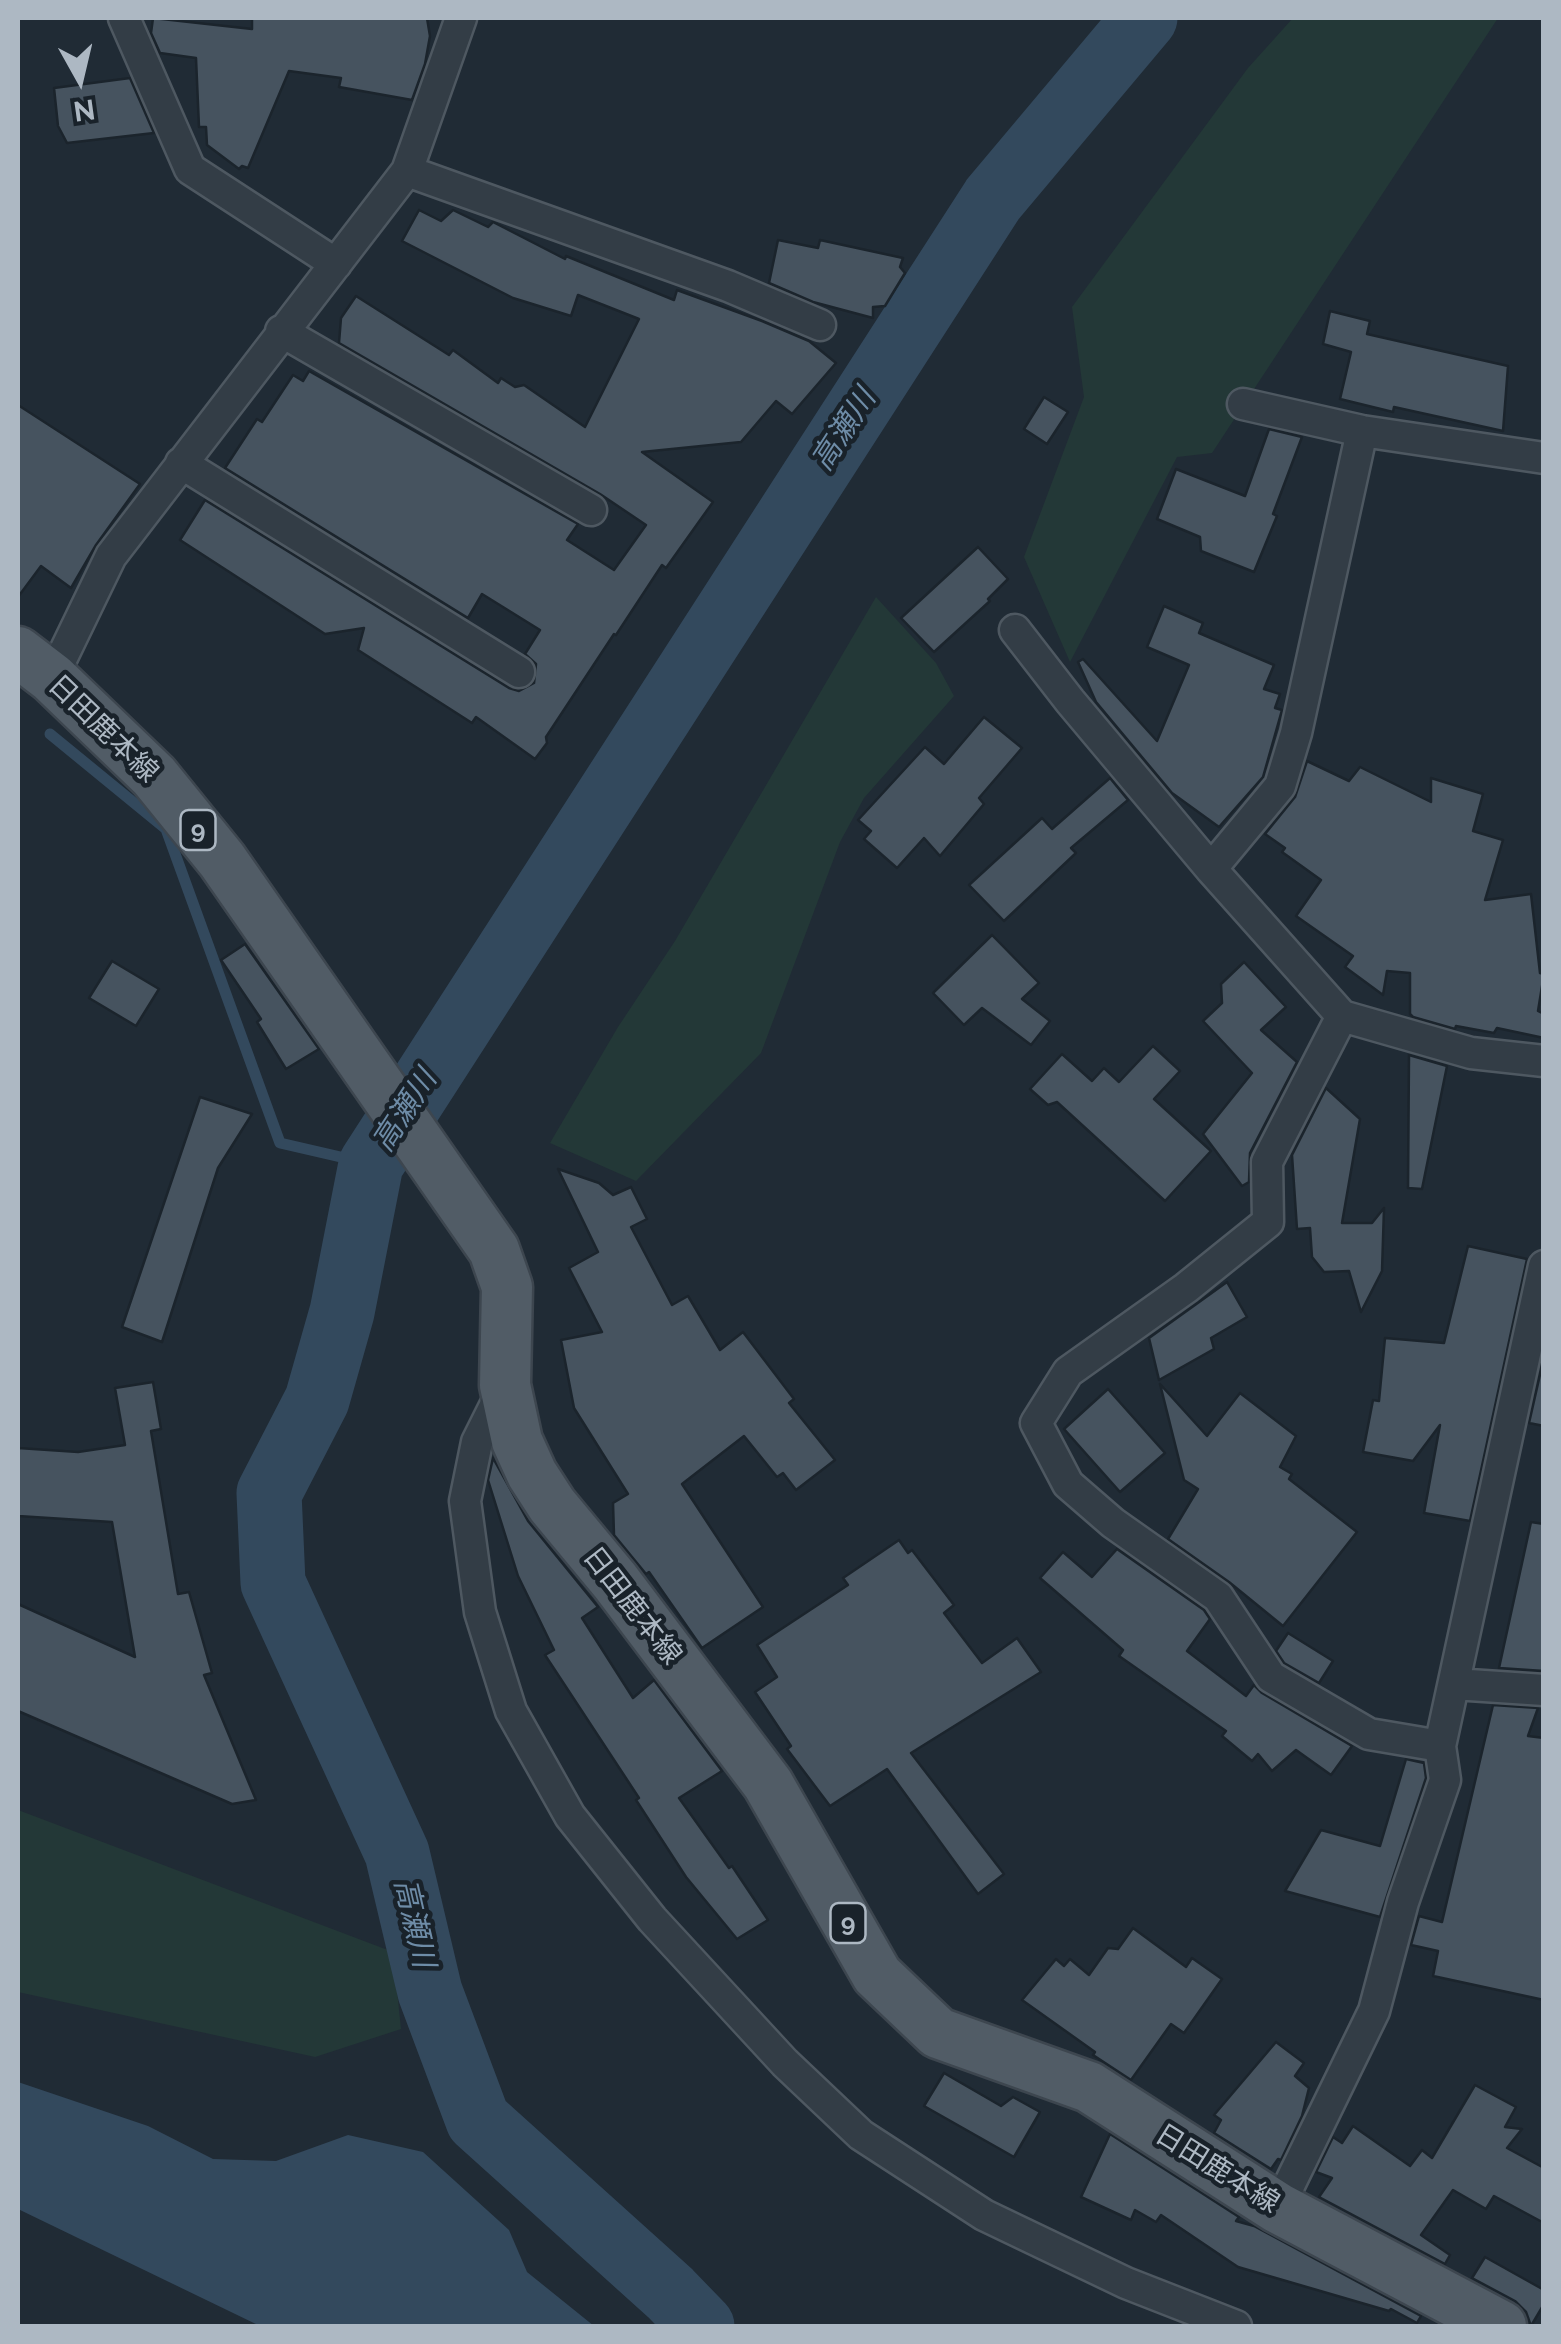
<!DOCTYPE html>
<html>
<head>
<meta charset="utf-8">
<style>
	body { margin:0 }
	#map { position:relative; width:1561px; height:2344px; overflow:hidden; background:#202b35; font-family:Raleway,sans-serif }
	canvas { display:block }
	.frame { position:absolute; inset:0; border:20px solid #adb8c3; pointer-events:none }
	.north { position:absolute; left:30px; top:30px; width:100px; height:100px; -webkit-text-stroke:8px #19222a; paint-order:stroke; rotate:172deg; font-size:28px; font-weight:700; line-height:40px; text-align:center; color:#adb8c3 }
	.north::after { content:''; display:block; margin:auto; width:35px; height:45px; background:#adb8c3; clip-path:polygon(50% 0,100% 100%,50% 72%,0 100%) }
</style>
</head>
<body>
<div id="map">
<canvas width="1561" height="2344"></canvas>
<div class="frame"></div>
<div class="north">N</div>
</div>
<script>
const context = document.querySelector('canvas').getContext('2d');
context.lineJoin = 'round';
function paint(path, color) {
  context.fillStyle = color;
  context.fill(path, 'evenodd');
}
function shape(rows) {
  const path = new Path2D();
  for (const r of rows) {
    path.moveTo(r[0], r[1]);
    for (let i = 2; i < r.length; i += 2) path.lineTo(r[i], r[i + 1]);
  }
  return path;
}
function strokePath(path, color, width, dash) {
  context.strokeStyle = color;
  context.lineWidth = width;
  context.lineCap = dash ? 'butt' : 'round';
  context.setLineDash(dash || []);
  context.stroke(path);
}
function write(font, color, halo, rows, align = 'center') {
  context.font = font + ' Raleway,"Noto Sans JP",sans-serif';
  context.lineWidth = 9;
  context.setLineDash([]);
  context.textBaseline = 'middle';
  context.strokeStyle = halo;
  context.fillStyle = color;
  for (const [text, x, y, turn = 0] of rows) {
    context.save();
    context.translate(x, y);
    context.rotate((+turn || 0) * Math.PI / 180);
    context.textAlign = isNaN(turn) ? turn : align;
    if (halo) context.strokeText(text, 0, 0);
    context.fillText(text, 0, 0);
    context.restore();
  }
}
paint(shape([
	[1293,18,1498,18,1212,453,1177,457,1070,662,1024,557,1084,397,1072,307,1248,68],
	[876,597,936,663,954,696,864,798,840,842,761,1053,636,1181,550,1143,618,1027,675,941],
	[18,1810,393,1952,401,2029,315,2057,18,1992]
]), '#233837');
paint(shape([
	[18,2082,148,2126,213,2159,276,2161,348,2135,423,2152,509,2230,527,2272,594,2326,260,2326,18,2209]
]), '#33495d');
strokePath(shape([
	[50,734,166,829,280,1143,371,1164]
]), '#33495d', 11);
strokePath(shape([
	[702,2326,670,2293,478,2120,430,1992,397,1853,273,1583,269,1493,317,1400,342,1312,371,1164,993,199,1145,18]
]), '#33495d', 65);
const building = shape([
	[153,18,252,29,252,18,427,18,430,36,425,64,412,100,339,87,341,78,289,71,248,168,242,166,239,169,207,145,206,127,199,127,196,58,160,53,151,33,153,18],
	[130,78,154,133,67,143,58,126,54,88,130,78],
	[419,210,441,221,453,210,488,227,493,222,565,259,566,256,674,300,677,290,762,321,809,341,836,363,792,414,776,401,741,442,642,452,713,502,666,568,662,565,616,635,614,634,546,737,547,743,535,759,476,717,472,723,358,650,364,628,325,634,180,540,205,500,509,688,519,691,534,683,536,664,525,654,540,630,482,594,468,618,225,468,257,419,262,422,293,375,303,381,309,371,578,524,567,540,614,570,646,525,600,494,339,343,341,318,356,296,449,355,453,350,498,383,501,378,515,387,524,385,585,427,639,319,578,295,571,316,513,298,402,241,419,210],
	[778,240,818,248,820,240,903,258,900,267,905,273,885,306,873,307,873,318,813,302,769,283,778,240],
	[1330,311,1370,321,1367,334,1508,366,1503,431,1394,407,1393,412,1340,399,1351,352,1323,344,1330,311],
	[1044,397,1068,412,1047,444,1024,429,1044,397],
	[18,405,140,484,96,545,71,588,41,566,18,597,18,405],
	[1269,429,1302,437,1273,514,1277,516,1254,572,1201,551,1200,537,1157,519,1176,469,1245,496,1269,429],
	[978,547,1008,579,988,599,990,601,934,652,901,618,978,547],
	[1164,606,1203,623,1199,633,1274,665,1264,689,1280,694,1275,708,1282,710,1263,777,1219,827,1172,793,1096,702,1078,662,1083,659,1157,741,1189,665,1147,647,1164,606],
	[984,717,1022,748,979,798,984,804,940,856,924,838,897,868,864,839,871,831,858,820,925,747,944,764,984,717],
	[1307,761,1349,781,1360,767,1431,802,1431,778,1483,794,1473,831,1503,840,1485,900,1531,894,1540,973,1544,974,1538,1011,1544,1014,1544,1038,1497,1028,1494,1033,1456,1026,1455,1029,1413,1017,1410,1014,1410,973,1387,971,1383,995,1345,967,1353,956,1296,916,1321,880,1282,852,1285,848,1265,834,1295,797,1307,761],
	[1110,778,1128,800,1071,848,1076,853,1004,921,969,885,1042,818,1052,829,1110,778],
	[992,935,1039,983,1022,999,1050,1021,1031,1045,982,1008,964,1025,933,993,992,935],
	[245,944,319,1049,286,1069,257,1022,261,1019,221,960,245,944],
	[112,961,159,989,136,1026,89,998,112,961],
	[1244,962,1286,1007,1261,1030,1297,1062,1250,1153,1249,1182,1242,1186,1203,1134,1252,1073,1203,1021,1222,1003,1221,984,1244,962],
	[1153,1046,1180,1071,1154,1099,1211,1151,1165,1201,1057,1102,1048,1105,1030,1089,1062,1054,1092,1081,1104,1068,1119,1082,1153,1046],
	[1409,1055,1447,1066,1422,1189,1408,1188,1409,1055],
	[1326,1088,1360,1119,1342,1223,1372,1223,1384,1208,1382,1271,1361,1312,1349,1271,1324,1272,1312,1257,1310,1228,1297,1229,1292,1155,1326,1088],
	[200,1097,252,1114,218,1168,162,1342,122,1327,200,1097],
	[558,1169,599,1183,613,1195,631,1187,647,1219,631,1227,672,1305,688,1296,720,1350,743,1332,794,1399,789,1403,835,1460,796,1490,783,1473,777,1477,744,1436,682,1484,763,1607,702,1648,649,1572,646,1574,614,1535,613,1503,628,1494,574,1408,561,1340,602,1332,569,1268,598,1252,558,1169],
	[1468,1246,1527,1259,1470,1521,1424,1513,1440,1425,1413,1461,1363,1452,1373,1400,1379,1401,1385,1338,1444,1343,1468,1246],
	[1227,1282,1247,1317,1211,1338,1214,1349,1159,1380,1149,1338,1227,1282],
	[1544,1357,1544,1426,1529,1423,1544,1357],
	[153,1382,161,1429,151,1431,178,1594,189,1592,212,1673,204,1675,256,1800,232,1804,18,1711,18,1604,135,1657,112,1522,18,1516,18,1448,78,1452,125,1445,115,1388,153,1382],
	[1160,1384,1207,1436,1240,1393,1296,1436,1280,1467,1292,1474,1289,1479,1357,1532,1283,1626,1229,1582,1168,1539,1198,1489,1184,1480,1160,1384],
	[1108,1389,1165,1453,1120,1492,1064,1429,1108,1389],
	[493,1458,528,1521,598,1607,582,1618,633,1698,654,1680,722,1771,679,1798,729,1868,732,1866,768,1920,737,1939,686,1877,636,1800,639,1798,545,1655,554,1650,518,1576,488,1480,493,1458],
	[1531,1522,1544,1524,1544,1671,1499,1668,1531,1522],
	[899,1540,908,1553,912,1550,954,1605,944,1613,982,1663,1017,1638,1041,1672,911,1753,1004,1874,978,1894,887,1769,830,1806,787,1749,791,1746,755,1692,777,1677,757,1645,848,1585,843,1578,899,1540],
	[1117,1549,1204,1610,1210,1619,1187,1651,1246,1696,1254,1685,1262,1693,1352,1746,1331,1775,1296,1750,1272,1771,1258,1754,1252,1761,1222,1736,1226,1731,1119,1656,1123,1650,1040,1578,1063,1552,1092,1577,1117,1549],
	[1288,1633,1333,1661,1319,1683,1284,1663,1276,1651,1288,1633],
	[1493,1705,1538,1708,1528,1736,1544,1738,1544,2000,1433,1976,1438,1951,1411,1945,1419,1916,1442,1922,1493,1705],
	[1406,1759,1424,1763,1426,1778,1380,1917,1285,1891,1321,1830,1380,1846,1406,1759],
	[1133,1928,1186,1967,1192,1958,1222,1979,1184,2033,1171,2024,1131,2080,1093,2055,1095,2052,1022,2000,1056,1959,1064,1966,1070,1959,1089,1975,1108,1948,1118,1949,1133,1928],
	[1276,2042,1304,2063,1295,2076,1309,2088,1302,2116,1281,2160,1278,2159,1271,2169,1214,2133,1221,2120,1214,2115,1276,2042],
	[944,2073,1001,2106,1013,2097,1040,2112,1014,2157,924,2106,944,2073],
	[1475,2085,1516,2107,1505,2127,1522,2129,1507,2148,1544,2168,1544,2223,1494,2196,1486,2209,1453,2190,1421,2235,1450,2255,1445,2264,1319,2197,1332,2178,1316,2172,1333,2137,1342,2143,1353,2126,1410,2166,1422,2150,1432,2158,1475,2085],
	[1110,2134,1239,2217,1236,2221,1254,2226,1421,2316,1417,2323,1391,2309,1389,2311,1238,2267,1161,2215,1156,2222,1135,2210,1131,2220,1081,2197,1110,2134],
	[1485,2257,1544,2290,1544,2304,1531,2326,1526,2312,1515,2301,1472,2278,1485,2257]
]);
paint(building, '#46535f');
strokePath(building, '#1b242c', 2.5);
const street = shape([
	[124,18,190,169,336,264],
	[407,171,728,286,820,325],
	[281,331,591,510],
	[1243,404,1362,431,1544,458],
	[181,463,519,672],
	[1015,630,1070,701,1211,869,1342,1016,1471,1053,1544,1061],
	[52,678,111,556,407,171,461,18],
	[1211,869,1280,786,1296,733,1362,431],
	[1342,1016,1267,1162,1268,1222,1186,1288,1068,1372,1036,1423,1068,1484,1113,1523,1218,1597,1271,1677,1369,1734,1440,1746],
	[504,1388,477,1442,465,1501,480,1612,511,1711,570,1816,652,1919,785,2063,861,2135,984,2215,1126,2283,1236,2326],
	[1454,1684,1544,1690],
	[1278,2208,1374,2011,1403,1902,1445,1780,1440,1746,1544,1266]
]);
const primary = shape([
	[18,652,52,678,154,776,222,860,494,1250,507,1287,505,1385,517,1441,532,1474,552,1505,615,1581,768,1784,877,1975,938,2033,1089,2087,1278,2208,1501,2326]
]);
strokePath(street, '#4e5861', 35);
strokePath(primary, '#3d464f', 55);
strokePath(street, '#333d46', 30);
strokePath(primary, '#515c66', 50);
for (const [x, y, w] of [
	[198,830,35],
	[848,1923,35]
]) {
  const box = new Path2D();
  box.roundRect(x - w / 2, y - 20, w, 40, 8);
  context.fillStyle = '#19222a';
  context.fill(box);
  strokePath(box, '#adb8c3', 2.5);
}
write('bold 25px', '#adb8c3', null, [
	["9",198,830],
	["9",848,1923]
]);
write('28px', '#adb8c3', '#19222a', [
	["日田鹿本線",103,729,44],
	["日田鹿本線",632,1606,52],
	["日田鹿本線",1217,2169,32]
]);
write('italic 30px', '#6e8ca7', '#19222a', [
	["高瀬川",844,430,-57],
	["高瀬川",405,1111,-57],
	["高瀬川",414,1923,77]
]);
</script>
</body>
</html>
